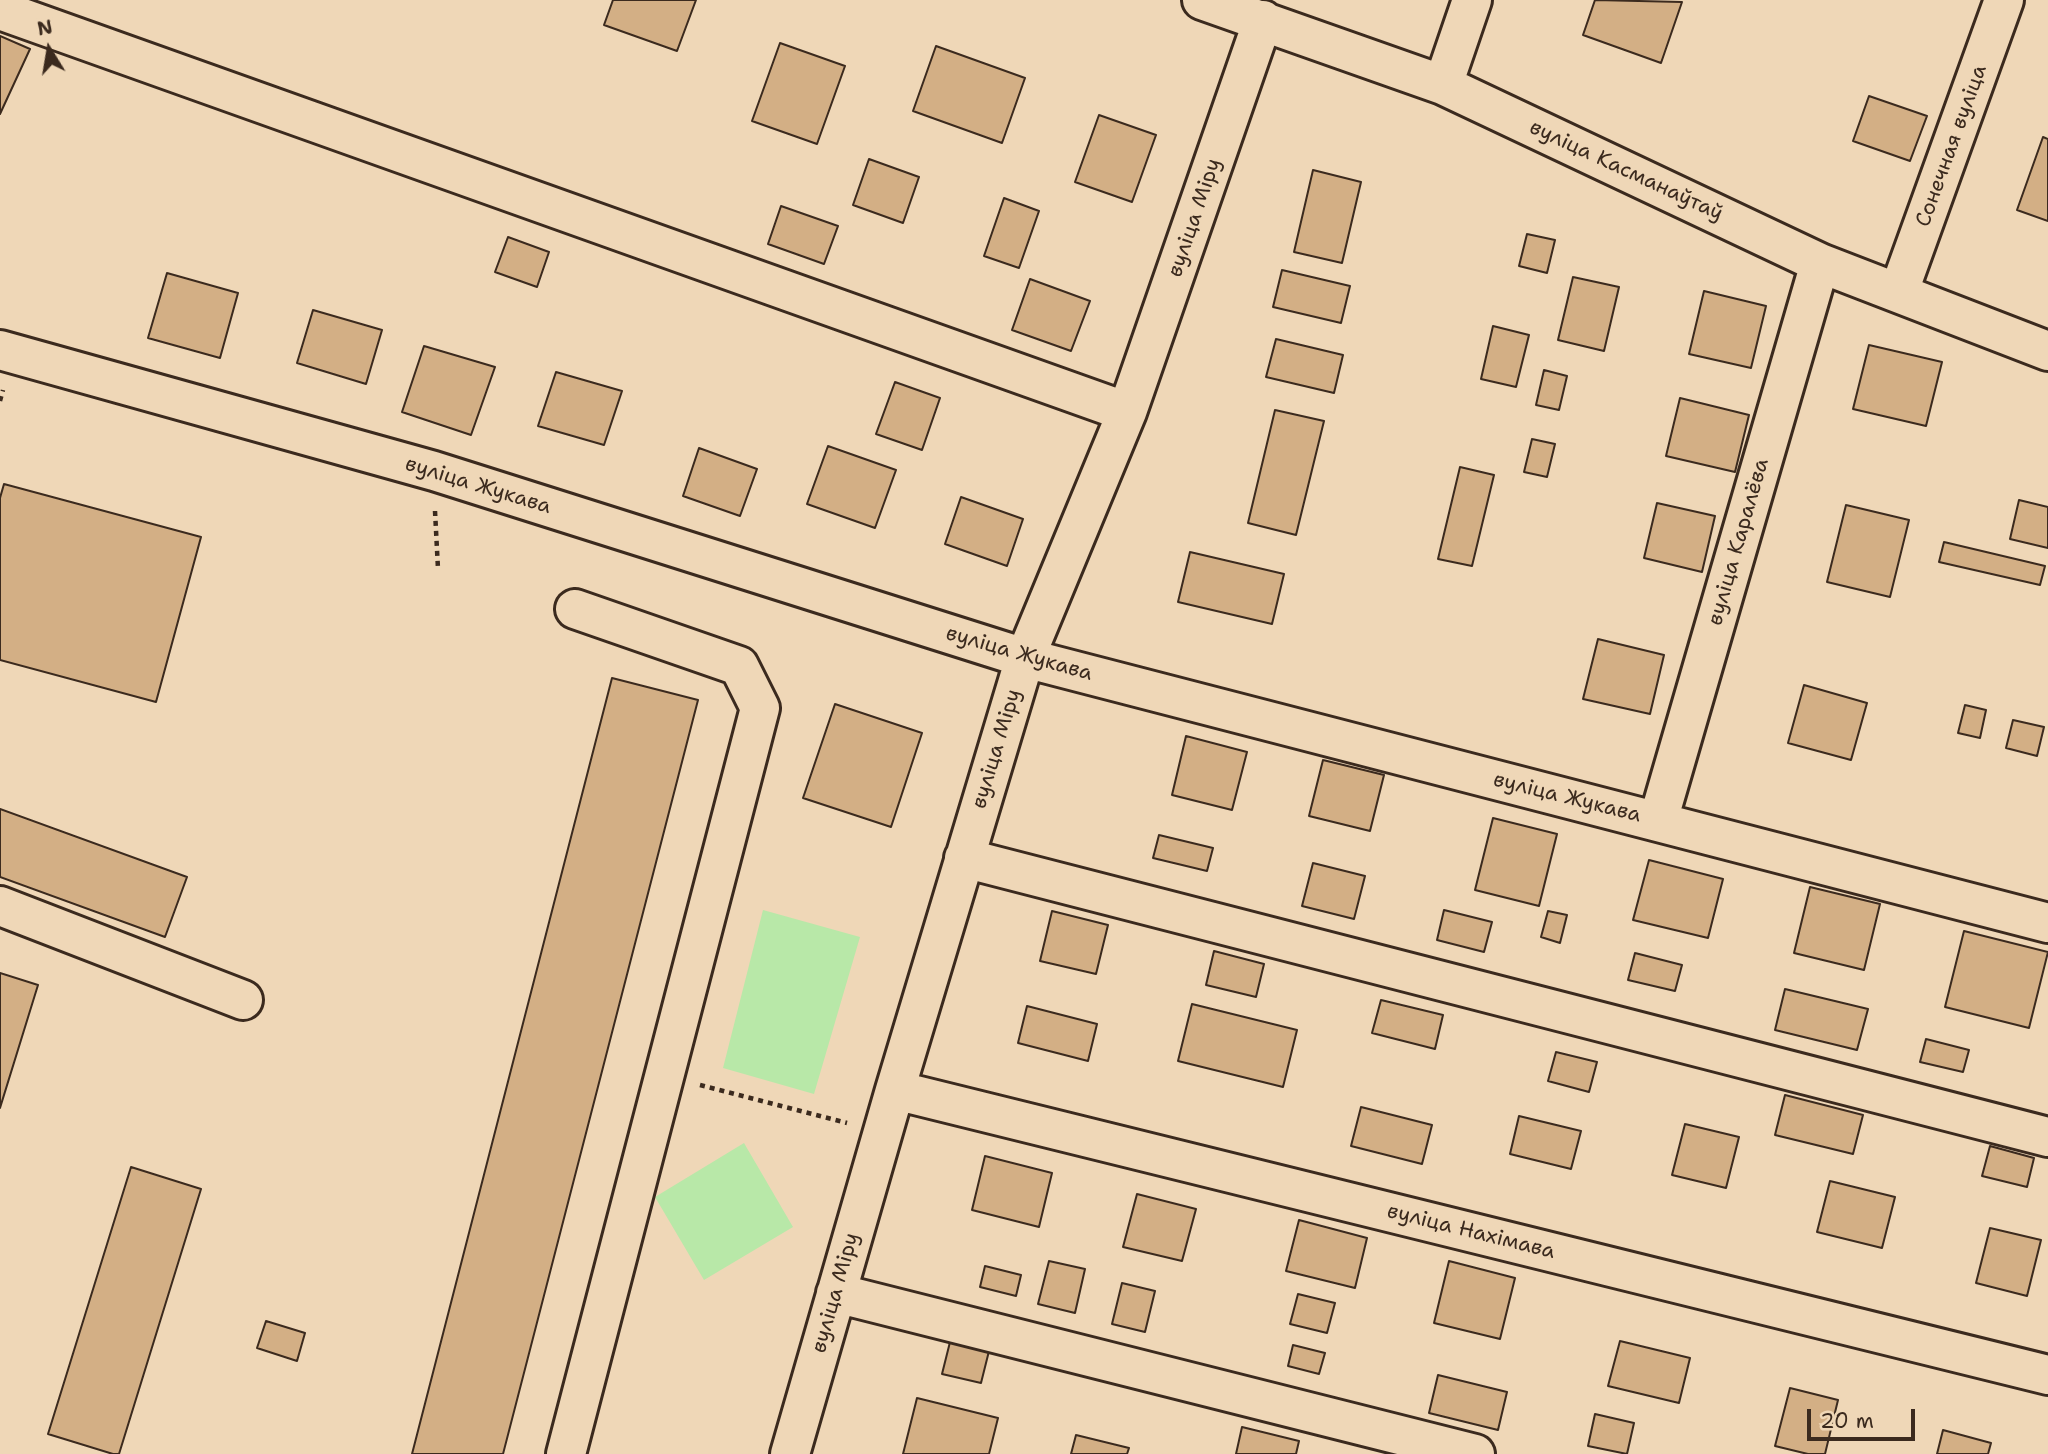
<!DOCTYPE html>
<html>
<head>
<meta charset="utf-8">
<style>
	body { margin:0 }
	#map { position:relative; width:2048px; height:1454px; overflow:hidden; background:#efd7b7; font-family:"Shantell Sans",sans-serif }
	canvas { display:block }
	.north { position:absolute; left:14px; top:14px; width:70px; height:70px; -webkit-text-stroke:5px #efd7b7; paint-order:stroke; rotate:349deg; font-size:19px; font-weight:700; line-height:28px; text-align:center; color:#3b2a1e }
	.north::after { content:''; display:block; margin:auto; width:24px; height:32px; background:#3b2a1e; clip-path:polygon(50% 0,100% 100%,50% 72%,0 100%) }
	.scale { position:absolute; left:1807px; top:1409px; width:108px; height:32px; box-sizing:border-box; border:4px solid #3b2a1e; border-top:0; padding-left:9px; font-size:21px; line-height:24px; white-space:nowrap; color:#3b2a1e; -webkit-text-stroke:5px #efd7b7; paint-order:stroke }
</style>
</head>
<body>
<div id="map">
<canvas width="2048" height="1454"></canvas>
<div class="north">N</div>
<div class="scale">20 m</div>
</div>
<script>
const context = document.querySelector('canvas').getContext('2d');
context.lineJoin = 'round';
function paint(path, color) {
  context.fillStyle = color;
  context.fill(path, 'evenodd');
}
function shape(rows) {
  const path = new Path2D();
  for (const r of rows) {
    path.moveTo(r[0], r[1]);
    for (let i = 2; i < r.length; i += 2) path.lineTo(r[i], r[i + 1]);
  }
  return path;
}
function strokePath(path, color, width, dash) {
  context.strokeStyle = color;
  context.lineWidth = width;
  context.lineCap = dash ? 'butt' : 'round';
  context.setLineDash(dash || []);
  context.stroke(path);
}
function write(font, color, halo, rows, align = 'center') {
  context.font = font + ' "Shantell Sans",sans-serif';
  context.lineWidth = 6;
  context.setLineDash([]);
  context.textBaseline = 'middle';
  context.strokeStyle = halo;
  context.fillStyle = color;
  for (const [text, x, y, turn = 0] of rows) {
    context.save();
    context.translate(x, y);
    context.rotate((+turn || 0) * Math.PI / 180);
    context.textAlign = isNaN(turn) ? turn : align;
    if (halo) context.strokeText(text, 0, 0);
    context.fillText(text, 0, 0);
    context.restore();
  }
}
paint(shape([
	[763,910,860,937,814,1094,723,1068],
	[744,1143,793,1227,704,1280,655,1197]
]), '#b8e8a8');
const building = shape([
	[613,0,696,0,677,51,604,25,613,0],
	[1595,0,1682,2,1661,63,1583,35,1595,0],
	[0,36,30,49,0,114,0,36],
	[780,43,845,66,817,144,752,121,780,43],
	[936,46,1025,78,1002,143,913,111,936,46],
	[1869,96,1927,116,1910,161,1853,141,1869,96],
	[1099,115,1156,135,1132,202,1075,182,1099,115],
	[2043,137,2048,139,2048,221,2017,210,2043,137],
	[869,159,919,177,903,223,853,205,869,159],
	[1313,170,1361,182,1342,263,1294,252,1313,170],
	[1004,198,1039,211,1019,268,984,256,1004,198],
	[781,206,838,226,824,264,768,244,781,206],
	[1527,234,1555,240,1547,273,1519,266,1527,234],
	[508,237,549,252,537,287,495,272,508,237],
	[1282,270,1350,286,1341,323,1273,307,1282,270],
	[167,273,238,293,220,358,148,338,167,273],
	[1573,277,1619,287,1604,351,1558,340,1573,277],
	[1030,279,1090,301,1071,351,1012,330,1030,279],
	[1704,291,1766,306,1751,368,1689,354,1704,291],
	[313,310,382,330,366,384,297,363,313,310],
	[1493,326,1529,335,1516,387,1481,379,1493,326],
	[1276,339,1343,355,1334,393,1266,377,1276,339],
	[1869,345,1942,362,1926,426,1853,409,1869,345],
	[424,346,495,367,471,435,402,412,424,346],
	[1544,370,1567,376,1559,410,1536,405,1544,370],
	[556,372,622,391,604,445,538,426,556,372],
	[895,382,940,398,922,450,876,434,895,382],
	[1680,398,1749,415,1735,472,1666,456,1680,398],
	[1275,410,1324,421,1296,535,1248,523,1275,410],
	[1532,439,1555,444,1547,477,1524,472,1532,439],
	[828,446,896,470,875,528,807,504,828,446],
	[699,448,757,469,740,516,683,496,699,448],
	[1460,467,1494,475,1472,566,1438,559,1460,467],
	[4,484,201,537,156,702,0,660,0,498,4,484],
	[961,497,1023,519,1007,566,945,544,961,497],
	[2019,500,2048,507,2048,548,2010,539,2019,500],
	[1657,503,1715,516,1702,572,1644,558,1657,503],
	[1846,505,1909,520,1890,597,1827,582,1846,505],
	[1944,542,2045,566,2040,585,1939,562,1944,542],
	[1190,552,1284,574,1272,624,1178,602,1190,552],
	[1598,639,1664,655,1650,714,1583,699,1598,639],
	[612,678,698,700,503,1454,412,1454,612,678],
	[1804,685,1867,703,1851,760,1788,743,1804,685],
	[835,704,922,733,891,827,803,798,835,704],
	[1965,705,1986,710,1980,738,1958,733,1965,705],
	[2013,720,2044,727,2037,756,2006,748,2013,720],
	[1186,736,1247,752,1232,810,1172,795,1186,736],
	[1323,760,1384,775,1370,831,1309,816,1323,760],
	[0,809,187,877,165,937,0,877,0,809],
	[1493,818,1557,834,1539,906,1475,890,1493,818],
	[1159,835,1213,848,1207,871,1153,858,1159,835],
	[1649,860,1723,879,1708,938,1633,920,1649,860],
	[1313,863,1365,876,1354,919,1302,906,1313,863],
	[1810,887,1880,904,1864,970,1794,953,1810,887],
	[1444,910,1492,922,1484,952,1437,940,1444,910],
	[1052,911,1108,925,1096,974,1040,961,1052,911],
	[1548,911,1567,915,1560,943,1541,937,1548,911],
	[1964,931,2048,952,2029,1028,1945,1007,1964,931],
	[1214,951,1264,964,1256,997,1206,985,1214,951],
	[1635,953,1682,965,1675,991,1628,980,1635,953],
	[0,973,38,985,0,1108,0,973],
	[1785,989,1868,1009,1857,1050,1775,1030,1785,989],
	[1381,1000,1443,1015,1435,1049,1372,1033,1381,1000],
	[1192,1004,1297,1030,1283,1087,1178,1061,1192,1004],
	[1027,1006,1097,1024,1088,1061,1018,1043,1027,1006],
	[1926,1039,1969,1050,1963,1072,1920,1062,1926,1039],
	[1556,1052,1597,1062,1589,1092,1548,1081,1556,1052],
	[1785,1095,1863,1115,1853,1154,1775,1135,1785,1095],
	[1361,1107,1432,1125,1422,1164,1351,1146,1361,1107],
	[1519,1116,1581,1131,1571,1169,1510,1154,1519,1116],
	[1685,1124,1739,1137,1726,1188,1672,1175,1685,1124],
	[1990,1146,2034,1158,2027,1187,1982,1176,1990,1146],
	[985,1156,1052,1173,1039,1227,972,1210,985,1156],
	[131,1167,201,1189,119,1454,113,1454,48,1434,131,1167],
	[1830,1181,1895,1197,1882,1248,1817,1232,1830,1181],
	[1137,1194,1196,1209,1182,1261,1123,1247,1137,1194],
	[1299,1220,1367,1238,1355,1288,1286,1271,1299,1220],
	[1990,1228,2041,1240,2027,1296,1976,1283,1990,1228],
	[1049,1261,1085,1269,1075,1313,1038,1304,1049,1261],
	[1449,1261,1515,1278,1500,1339,1434,1323,1449,1261],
	[985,1266,1021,1275,1016,1296,980,1287,985,1266],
	[1122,1283,1155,1291,1145,1332,1112,1324,1122,1283],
	[1298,1294,1335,1303,1327,1333,1290,1324,1298,1294],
	[266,1321,305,1333,297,1361,257,1348,266,1321],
	[1620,1341,1690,1358,1679,1403,1608,1386,1620,1341],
	[950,1342,989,1351,981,1383,942,1374,950,1342],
	[1293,1345,1325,1353,1319,1374,1288,1366,1293,1345],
	[1438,1375,1507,1392,1498,1430,1429,1413,1438,1375],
	[1790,1388,1838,1400,1825,1454,1808,1454,1775,1446,1790,1388],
	[917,1398,998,1418,989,1454,903,1454,917,1398],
	[1595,1414,1634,1423,1627,1454,1588,1446,1595,1414],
	[1242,1427,1299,1441,1296,1454,1236,1454,1242,1427],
	[1943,1430,1991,1443,1988,1454,1937,1454,1943,1430],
	[1076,1435,1129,1448,1127,1454,1071,1454,1076,1435]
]);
paint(building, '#d3af85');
strokePath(building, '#3b2a1e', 2);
const minor = shape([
	[1202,0,1443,85,1820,263,2048,351],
	[0,10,1127,412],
	[1443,85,1472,0],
	[1899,291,2004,0],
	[0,350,434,471,1025,658,2048,923],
	[1658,821,1820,263],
	[964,858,2048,1137],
	[0,906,243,1000],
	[895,1090,2048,1375],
	[836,1293,1475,1454],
	[566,1454,760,708,739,666,575,609],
	[790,1454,895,1090,1025,658,1127,412,1263,20]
]);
strokePath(minor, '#3b2a1e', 44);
strokePath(shape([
	[0,401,3,390],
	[435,511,438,569],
	[700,1085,847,1123]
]), '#3b2a1e', 4.5, [5, 5]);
strokePath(minor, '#efd7b7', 38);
write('21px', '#3b2a1e', '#efd7b7', [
	["Сонечная вуліца",1952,146,-70],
	["вуліца Касманаўтаў",1626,171,25],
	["вуліца Міру",1195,218,-71],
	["вуліца Жукава",478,486,17],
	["вуліца Каралёва",1739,542,-74],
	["вуліца Жукава",1019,654,16],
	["вуліца Міру",997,749,-73],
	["вуліца Жукава",1567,798,14],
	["вуліца Нахімава",1471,1232,14],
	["вуліца Міру",836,1293,-74]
]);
</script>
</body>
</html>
